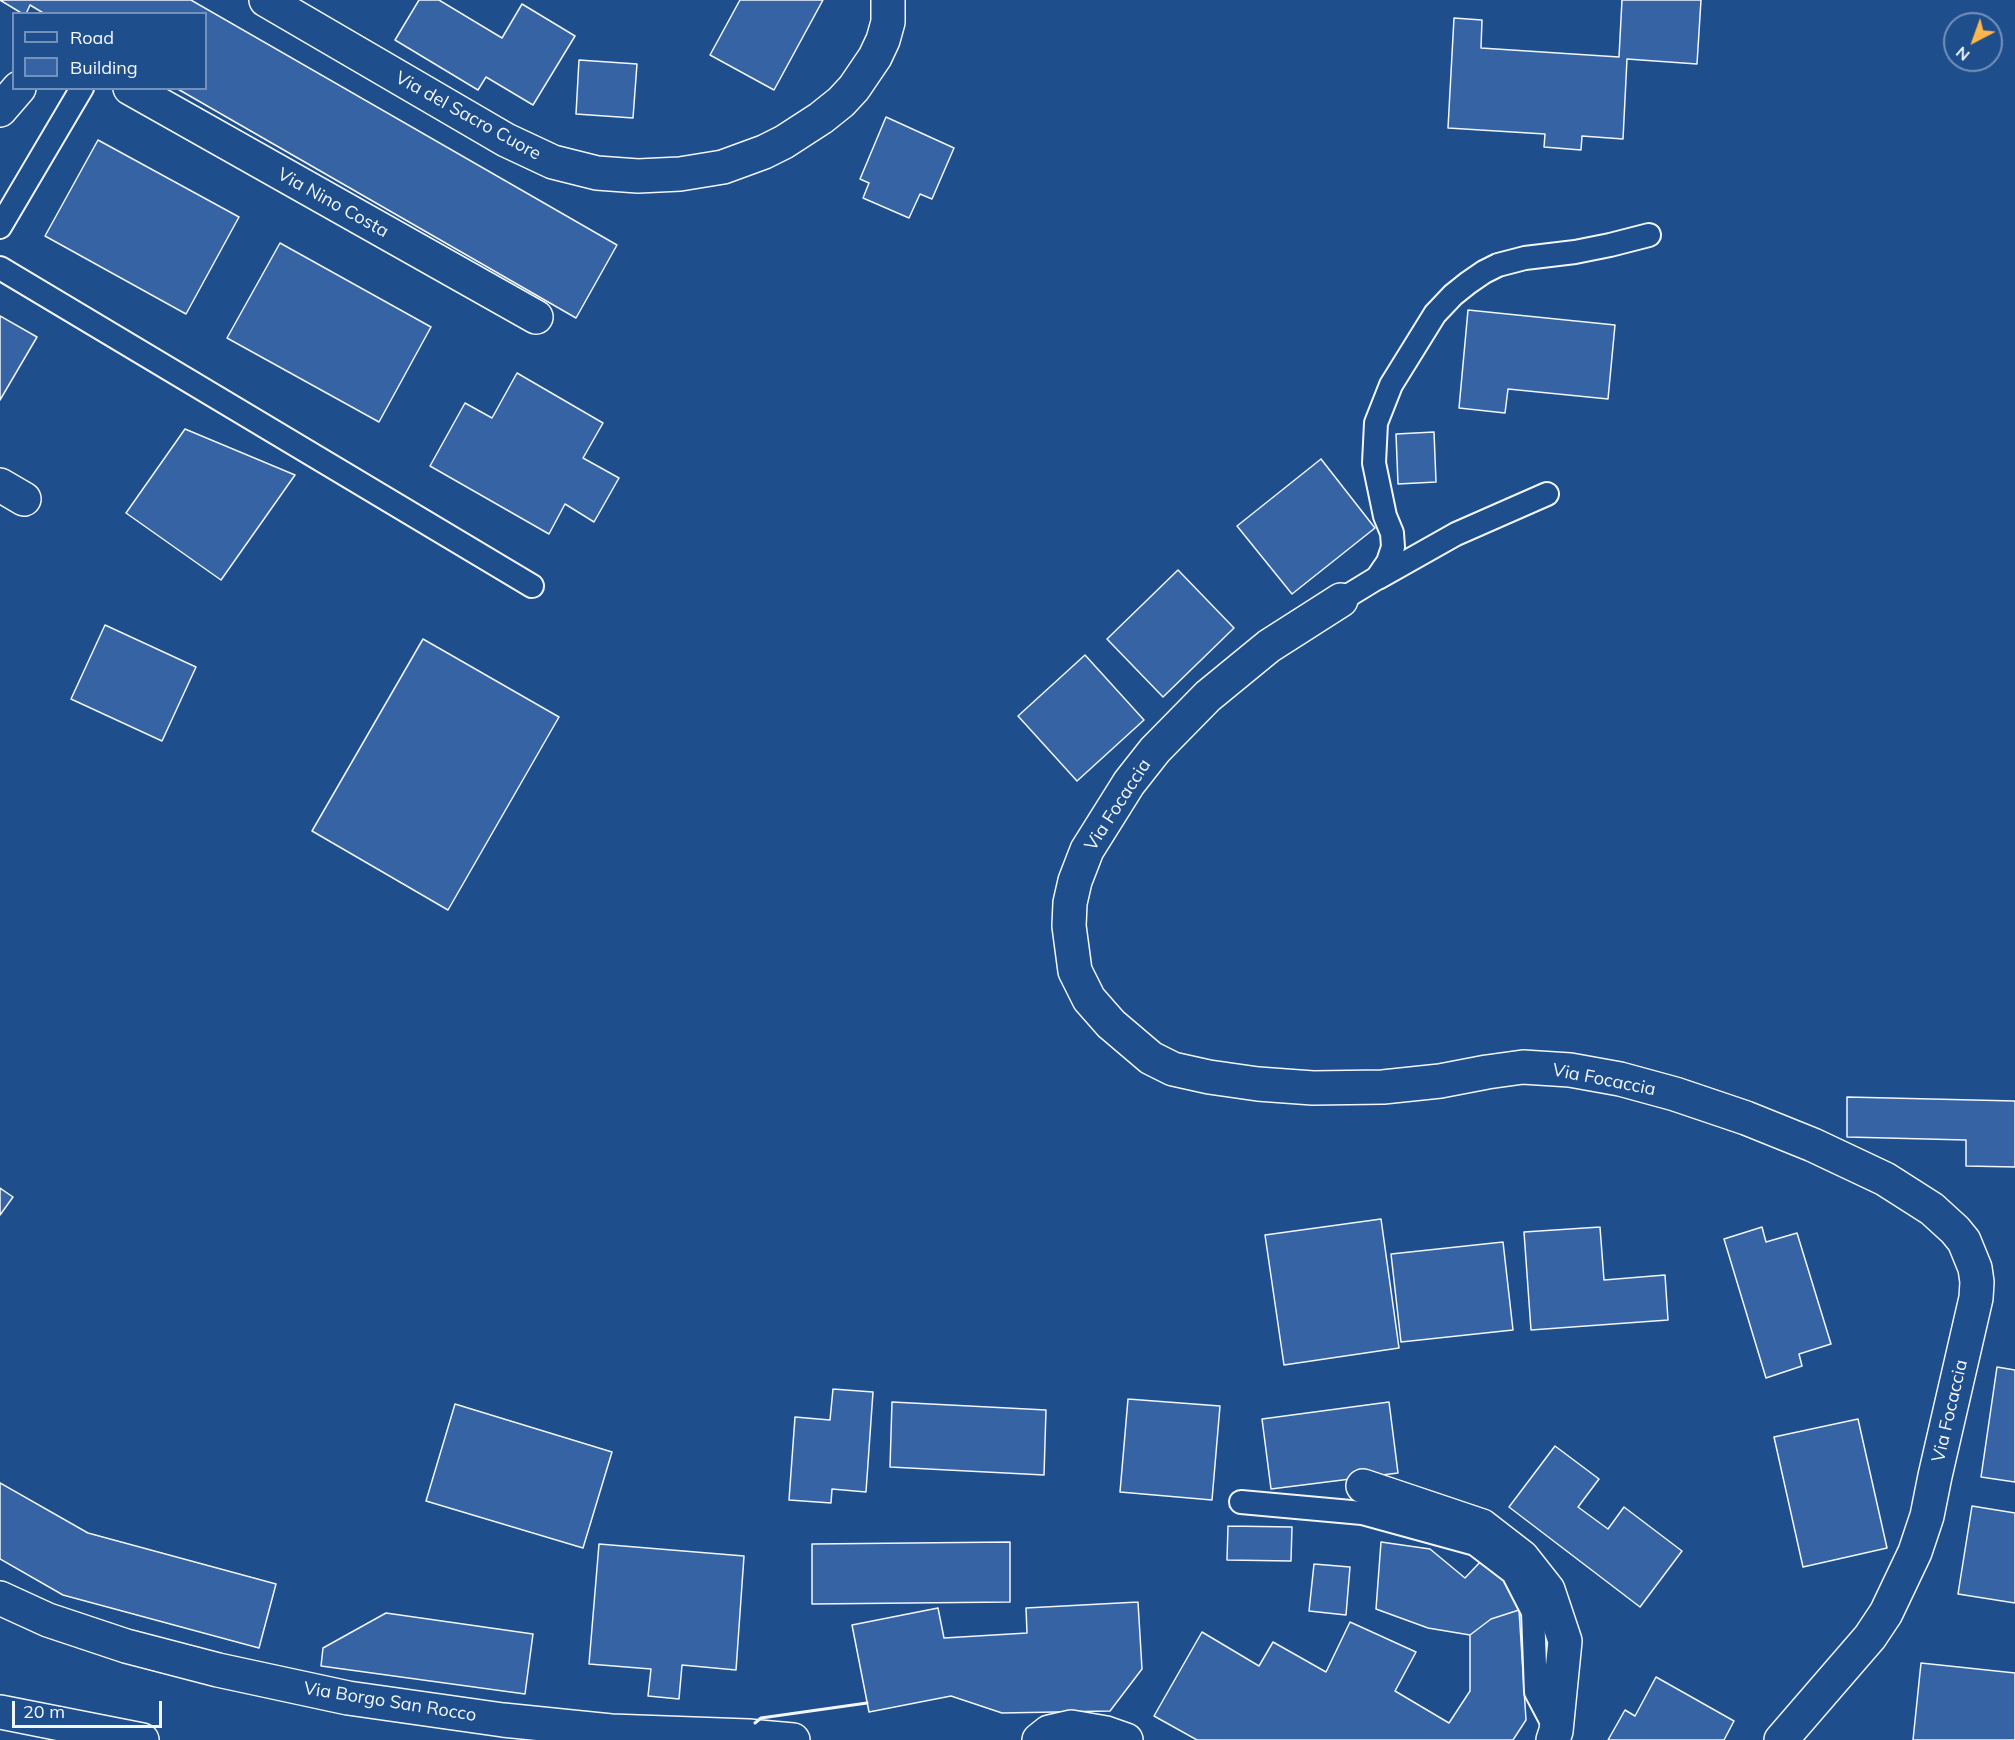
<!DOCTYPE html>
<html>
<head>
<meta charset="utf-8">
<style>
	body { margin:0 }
	#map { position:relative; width:2015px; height:1740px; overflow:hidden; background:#1f4e8c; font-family:Mulish,sans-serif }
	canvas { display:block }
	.legend { position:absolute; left:12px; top:12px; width:195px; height:78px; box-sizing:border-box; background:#1f4e8c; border:2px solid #7391ba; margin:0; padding:8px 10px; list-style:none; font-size:18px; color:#f2f6ff }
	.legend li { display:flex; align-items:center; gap:12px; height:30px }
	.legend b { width:30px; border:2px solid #7391ba }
	.north { position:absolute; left:1943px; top:12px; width:60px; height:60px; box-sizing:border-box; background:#1f4e8c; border:2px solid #7391ba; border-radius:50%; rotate:221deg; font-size:16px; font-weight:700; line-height:24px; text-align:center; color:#f2f6ff }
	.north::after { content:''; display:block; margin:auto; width:21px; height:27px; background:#ffb74d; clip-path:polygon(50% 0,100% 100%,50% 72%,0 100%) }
	.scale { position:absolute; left:12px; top:1701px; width:150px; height:27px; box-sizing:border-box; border:3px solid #f2f6ff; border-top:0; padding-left:8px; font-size:18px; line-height:21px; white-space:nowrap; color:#f2f6ff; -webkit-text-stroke:4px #1f4e8c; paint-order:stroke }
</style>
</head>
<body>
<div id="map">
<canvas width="2015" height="1740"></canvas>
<ul class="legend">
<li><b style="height:8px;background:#1f4e8c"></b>Road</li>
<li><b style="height:16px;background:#3563a3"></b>Building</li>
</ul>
<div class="north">N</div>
<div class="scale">20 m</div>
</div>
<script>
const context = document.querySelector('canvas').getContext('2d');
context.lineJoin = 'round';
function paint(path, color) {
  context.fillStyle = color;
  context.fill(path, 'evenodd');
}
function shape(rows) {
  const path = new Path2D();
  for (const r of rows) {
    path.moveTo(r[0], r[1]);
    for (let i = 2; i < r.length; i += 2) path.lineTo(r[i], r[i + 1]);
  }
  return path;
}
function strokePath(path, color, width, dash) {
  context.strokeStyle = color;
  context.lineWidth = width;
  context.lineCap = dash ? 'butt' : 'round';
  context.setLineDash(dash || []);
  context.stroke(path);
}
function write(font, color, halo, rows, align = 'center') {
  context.font = font + ' Mulish,sans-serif';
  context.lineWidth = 4.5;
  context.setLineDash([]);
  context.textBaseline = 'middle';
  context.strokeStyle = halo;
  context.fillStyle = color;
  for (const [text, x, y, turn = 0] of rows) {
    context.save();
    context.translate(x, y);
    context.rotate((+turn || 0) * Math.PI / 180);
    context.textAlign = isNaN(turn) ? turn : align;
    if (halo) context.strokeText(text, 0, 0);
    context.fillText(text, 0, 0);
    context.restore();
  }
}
const building = shape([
	[0,0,191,0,617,245,576,318,176,88,206,88,206,14,45,14,30,5,26,14,23,14,0,0],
	[419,0,439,0,502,38,522,4,575,36,533,105,486,77,478,90,395,40,419,0],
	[740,0,823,0,774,90,710,55,740,0],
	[1622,0,1701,0,1697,64,1627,59,1623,139,1582,136,1581,150,1544,147,1545,134,1448,128,1454,18,1482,20,1481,48,1619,57,1622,0],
	[579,60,637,64,633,118,576,114,579,60],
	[886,117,954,148,932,199,920,194,909,218,863,198,869,183,860,179,886,117],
	[98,140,239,217,186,314,45,236,98,140],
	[280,243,431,327,379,422,227,338,280,243],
	[1468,310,1615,325,1608,399,1508,389,1505,413,1459,408,1468,310],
	[0,316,37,337,0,400,0,316],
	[517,373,603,423,583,458,619,478,594,522,565,504,549,534,430,466,465,403,492,418,517,373],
	[185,429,295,475,221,580,126,513,185,429],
	[1434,432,1436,482,1398,484,1396,434,1434,432],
	[1321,459,1375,528,1292,594,1237,526,1321,459],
	[1178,570,1234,628,1163,697,1107,639,1178,570],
	[105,625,196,667,162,741,71,699,105,625],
	[423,639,559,717,448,910,312,831,423,639],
	[1085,655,1144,720,1077,781,1018,716,1085,655],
	[1847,1097,2015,1101,2015,1167,1966,1166,1966,1140,1847,1137,1847,1097],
	[0,1188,13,1197,0,1215,0,1188],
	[1381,1219,1399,1348,1284,1365,1265,1235,1381,1219],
	[1600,1227,1604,1280,1665,1275,1668,1320,1531,1330,1524,1232,1600,1227],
	[1762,1227,1766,1242,1797,1233,1831,1344,1799,1354,1802,1366,1766,1378,1724,1239,1762,1227],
	[1503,1242,1513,1330,1401,1342,1391,1254,1503,1242],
	[1997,1367,2015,1370,2015,1482,1981,1477,1997,1367],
	[833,1389,873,1392,866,1492,832,1489,831,1503,789,1500,795,1417,830,1420,833,1389],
	[1128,1399,1220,1406,1212,1500,1120,1492,1128,1399],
	[892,1402,1046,1410,1044,1475,890,1467,892,1402],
	[1389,1402,1398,1473,1271,1489,1262,1419,1389,1402],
	[455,1404,612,1452,583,1548,426,1501,455,1404],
	[1858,1419,1887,1548,1803,1567,1774,1437,1858,1419],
	[1555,1446,1599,1479,1578,1507,1608,1529,1624,1507,1682,1551,1640,1607,1509,1507,1555,1446],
	[0,1483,88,1533,276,1584,259,1648,63,1595,0,1559,0,1483],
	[1972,1506,2015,1513,2015,1603,1958,1594,1972,1506],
	[1228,1526,1292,1527,1291,1561,1227,1560,1228,1526],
	[1010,1542,1010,1602,812,1604,812,1544,1010,1542],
	[1381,1542,1430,1549,1465,1578,1483,1559,1511,1582,1519,1610,1491,1619,1470,1635,1428,1628,1376,1609,1381,1542],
	[599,1544,744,1556,736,1670,682,1665,679,1699,648,1696,651,1669,589,1664,599,1544],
	[1314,1564,1350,1567,1346,1615,1309,1611,1314,1564],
	[1138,1602,1142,1669,1110,1711,1002,1713,951,1696,869,1712,852,1625,938,1608,944,1638,1027,1633,1026,1608,1138,1602],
	[1519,1610,1526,1720,1513,1740,1197,1740,1154,1716,1202,1632,1259,1666,1273,1642,1326,1672,1350,1622,1416,1652,1395,1691,1449,1723,1470,1691,1470,1635,1491,1619,1519,1610],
	[386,1613,533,1634,525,1694,321,1666,323,1648,386,1613],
	[1921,1663,2015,1673,2015,1740,1913,1740,1921,1663],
	[1656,1677,1734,1721,1724,1740,1608,1740,1625,1710,1635,1716,1656,1677]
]);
paint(building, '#3563a3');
strokePath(building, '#f2f6ff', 1.5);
const lane = shape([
	[0,227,82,88],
	[0,268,532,586],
	[1378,578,1456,534,1547,494],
	[1341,600,1377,578,1388,562,1393,547,1392,533,1385,516,1374,463,1376,423,1391,385,1435,314,1453,295,1468,283,1484,272,1498,265,1525,258,1575,252,1610,245,1649,235],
	[1241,1502,1362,1513,1475,1544,1513,1573,1533,1612,1536,1692,1556,1730]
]);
const street = shape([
	[266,0,506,140,553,162,597,173,638,176,680,174,723,167,764,152,784,142,821,118,841,102,854,88,875,57,883,40,888,22,888,0],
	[130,88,536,317],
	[0,110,19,88],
	[0,485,24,499],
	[1341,600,1269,646,1208,696,1155,750,1129,783,1087,850,1075,881,1070,903,1069,926,1075,971,1089,999,1111,1024,1151,1058,1173,1069,1209,1077,1258,1084,1313,1088,1383,1087,1440,1081,1487,1072,1523,1067,1570,1070,1620,1079,1675,1094,1746,1118,1813,1145,1885,1179,1932,1209,1955,1230,1964,1241,1975,1268,1977,1282,1976,1298,1935,1476,1927,1516,1915,1552,1886,1613,1870,1637,1781,1740],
	[1363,1486,1482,1526,1522,1557,1548,1590,1565,1641,1556,1731,1553,1740],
	[0,1598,48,1620,126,1646,218,1670,348,1698,503,1720,611,1731,748,1736,793,1740],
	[1039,1740,1049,1732,1071,1727,1106,1733,1126,1740]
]);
const primary = shape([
	[0,1712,142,1740]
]);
strokePath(lane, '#f2f6ff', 26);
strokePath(street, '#f2f6ff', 36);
strokePath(primary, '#f2f6ff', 36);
strokePath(lane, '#1f4e8c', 22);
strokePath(street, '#1f4e8c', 33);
strokePath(primary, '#1f4e8c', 33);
strokePath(shape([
	[755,1723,761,1718,867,1703]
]), '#f2f6ff', 3);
write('18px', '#f2f6ff', '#1f4e8c', [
	["Via del Sacro Cuore",468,116,29],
	["Via Nino Costa",333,203,29],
	["Via Focaccia",1118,805,-57],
	["Via Focaccia",1604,1080,11],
	["Via Focaccia",1950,1411,-77],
	["Via Borgo San Rocco",390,1702,9]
]);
</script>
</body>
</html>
